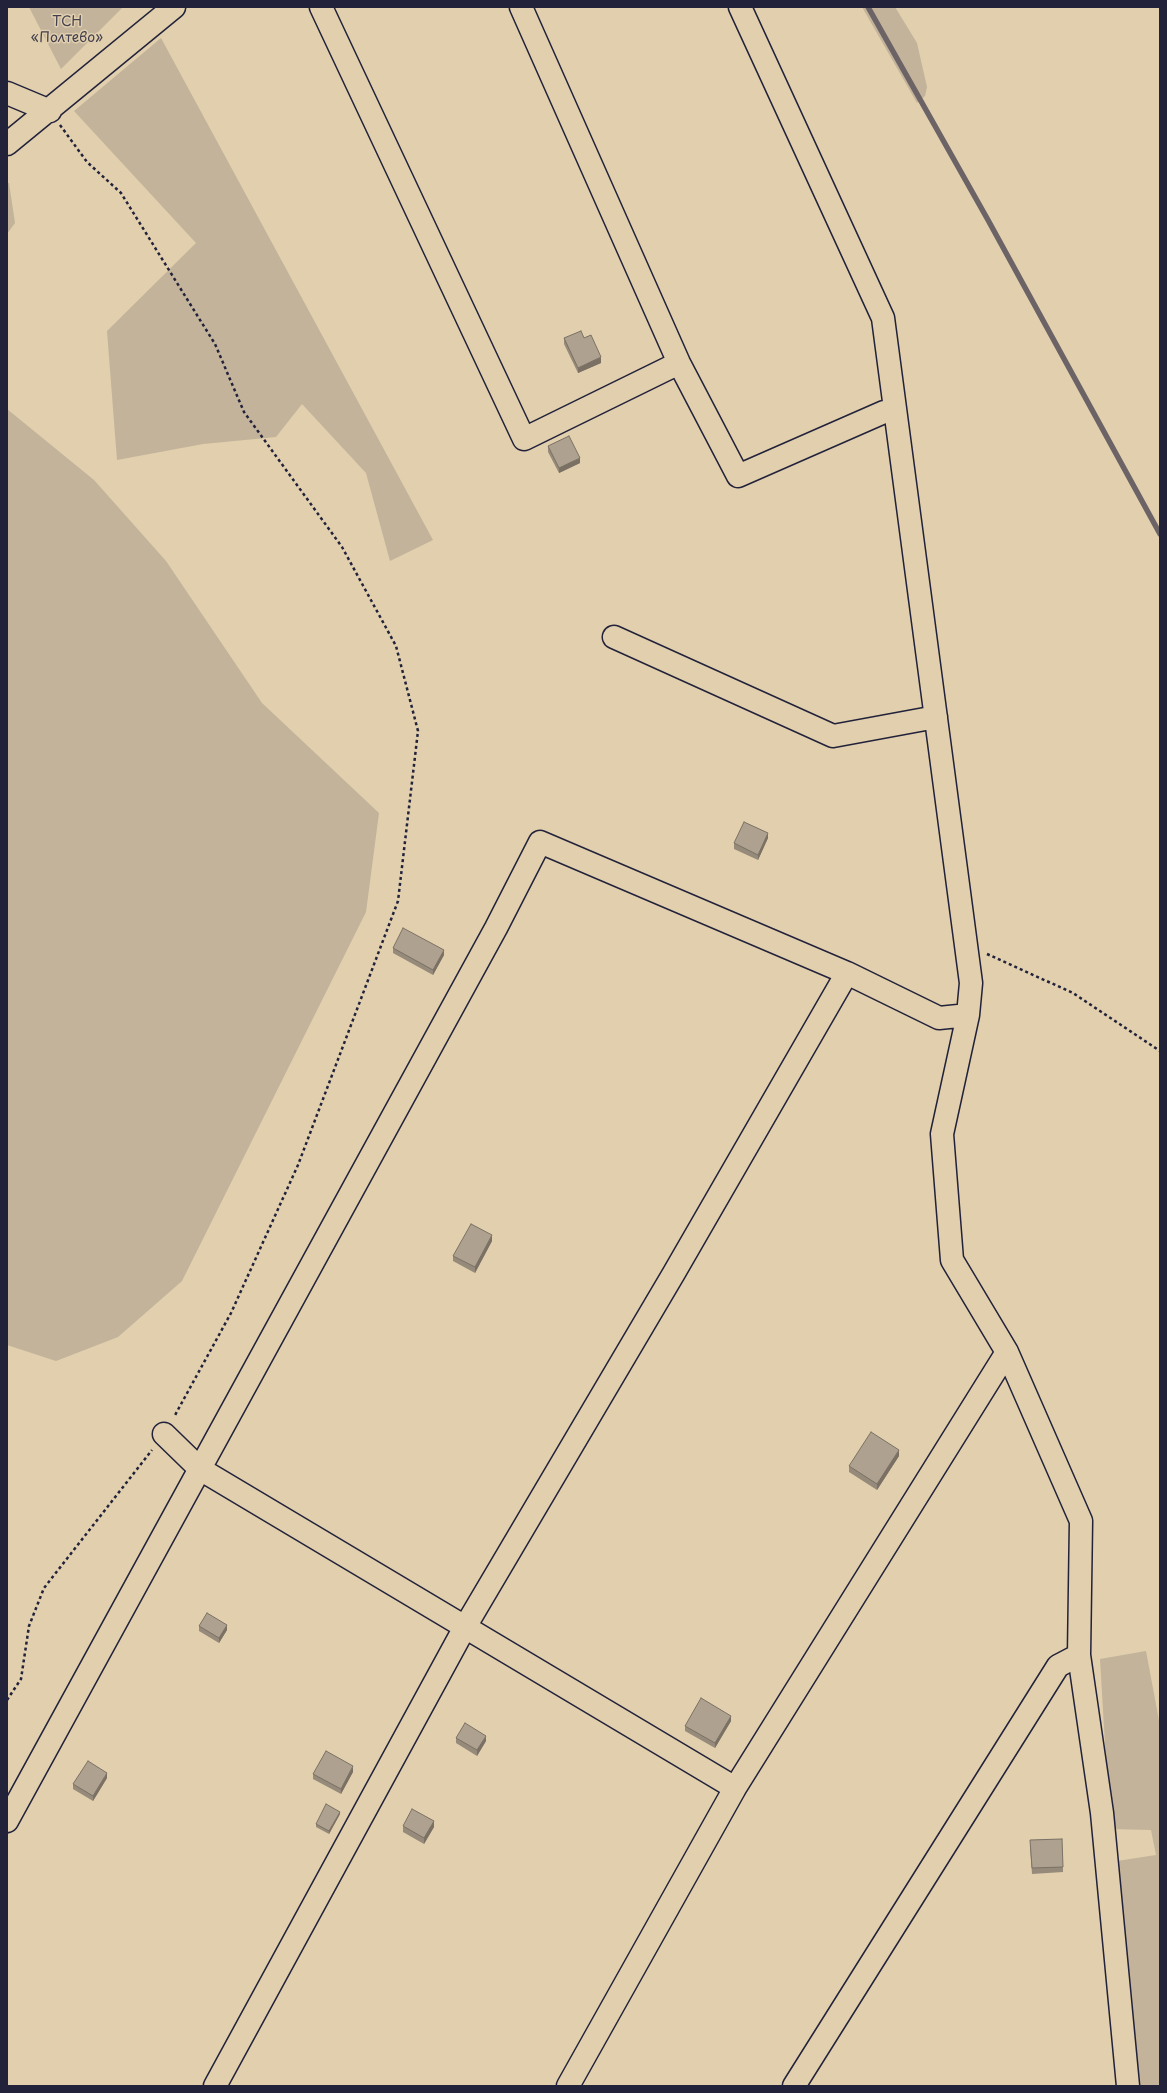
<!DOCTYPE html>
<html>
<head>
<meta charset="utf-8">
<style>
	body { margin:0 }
	#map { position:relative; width:1167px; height:2093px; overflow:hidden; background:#e1cfad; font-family:"Playpen Sans",sans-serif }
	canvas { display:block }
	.frame { position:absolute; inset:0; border:8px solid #22223b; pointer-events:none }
</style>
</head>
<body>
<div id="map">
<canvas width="1167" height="2093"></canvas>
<div class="frame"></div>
</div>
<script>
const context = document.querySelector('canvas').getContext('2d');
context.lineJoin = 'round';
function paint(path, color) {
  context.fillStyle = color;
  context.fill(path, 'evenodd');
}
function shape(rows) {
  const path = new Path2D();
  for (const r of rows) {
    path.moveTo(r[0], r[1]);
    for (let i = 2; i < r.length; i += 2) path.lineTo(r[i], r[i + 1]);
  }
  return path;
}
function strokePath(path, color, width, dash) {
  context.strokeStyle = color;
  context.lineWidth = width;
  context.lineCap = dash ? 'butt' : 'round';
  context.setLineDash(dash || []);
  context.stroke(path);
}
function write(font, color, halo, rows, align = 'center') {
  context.font = font + ' "Playpen Sans",sans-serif';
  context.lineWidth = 3;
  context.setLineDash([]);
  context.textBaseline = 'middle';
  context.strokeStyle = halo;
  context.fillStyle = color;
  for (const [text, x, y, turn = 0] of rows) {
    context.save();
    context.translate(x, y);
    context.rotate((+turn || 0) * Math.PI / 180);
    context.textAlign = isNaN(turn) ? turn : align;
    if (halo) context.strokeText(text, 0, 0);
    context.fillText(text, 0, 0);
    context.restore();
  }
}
paint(shape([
	[29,7,123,7,61,69],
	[862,7,895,7,917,43,927,87,925,96,917,103],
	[161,38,433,540,390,561,366,473,302,404,276,437,203,444,117,460,107,331,196,243,74,111],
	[7,183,9,183,15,223,7,234],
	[7,409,94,480,166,561,262,703,379,813,366,912,182,1281,118,1337,56,1361,7,1345],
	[1146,1651,1160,1726,1160,2086,1138,2086,1117,1861,1156,1855,1151,1830,1110,1829,1100,1659]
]), '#c2b39a');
strokePath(shape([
	[868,7,988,220,1160,534]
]), '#6b6366', 5.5);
const minor = shape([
	[321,7,524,439,679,363],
	[521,7,679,363,738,476,884,412,895,409],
	[7,93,50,111],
	[7,144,174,7],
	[614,637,833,736,936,717],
	[968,1015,942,1134,952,1260,1007,1352,1081,1521,1079,1655,1102,1813,1128,2086],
	[164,1434,200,1469,735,1788],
	[7,1821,496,928,540,842,847,973],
	[215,2086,465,1627,674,1273,847,973,939,1018,968,1015,971,983,883,318,740,7],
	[568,2086,735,1788,1007,1352],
	[794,2086,1058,1666,1079,1655]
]);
strokePath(minor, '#22223b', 25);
strokePath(shape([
	[60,125,87,162,121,193,215,344,244,412,342,547,396,646,418,731,398,901,298,1165,231,1313,174,1417],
	[987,954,1073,993,1160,1051],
	[7,1700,21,1679,29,1626,44,1588,152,1450]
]), '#22223b', 2.5, [3, 3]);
strokePath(minor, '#e1cfad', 22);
paint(shape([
	[564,338,584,338,601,363,578,373,564,344],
	[548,446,580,463,559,473,548,452],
	[768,838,758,860,734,849,734,843],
	[393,948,444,955,433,975,393,953],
	[492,1241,475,1273,453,1261,453,1256],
	[899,1456,877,1490,849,1472,849,1466],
	[199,1626,227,1630,219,1643,199,1631],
	[731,1721,715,1748,685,1731,685,1726],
	[456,1738,486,1741,477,1756,456,1743],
	[353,1772,341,1794,313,1779,313,1774],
	[107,1778,93,1801,73,1789,73,1784],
	[340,1814,329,1834,316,1827,316,1824],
	[403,1826,434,1827,424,1844,403,1832],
	[1030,1846,1063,1867,1063,1872,1032,1874]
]), '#968a7b');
paint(shape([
	[601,357,601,363,578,373,578,368],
	[580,458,580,463,559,473,559,468],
	[768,833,768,838,758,860,758,855],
	[444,950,444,955,433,975,433,970],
	[492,1235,492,1241,475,1273,475,1267],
	[899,1450,899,1456,877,1490,877,1484],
	[227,1625,227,1630,219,1643,219,1638],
	[731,1716,731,1721,715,1748,715,1743],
	[486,1736,486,1741,477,1756,477,1750],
	[353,1766,353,1772,341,1794,341,1789],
	[107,1773,107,1778,93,1801,93,1796],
	[340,1812,340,1814,329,1834,329,1831],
	[434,1821,434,1827,424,1844,424,1838]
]), '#7a7164');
const building = shape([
	[581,331,584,338,591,335,601,357,578,368,564,338,581,331],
	[569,436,580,458,559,468,548,446,569,436],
	[744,822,768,833,758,855,734,843,744,822],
	[403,928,444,950,433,970,393,948,403,928],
	[471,1224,492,1235,475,1267,453,1256,471,1224],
	[871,1432,899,1450,877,1484,849,1466,871,1432],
	[207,1613,227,1625,219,1638,199,1626,207,1613],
	[701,1698,731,1716,715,1743,685,1726,701,1698],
	[465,1723,486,1736,477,1750,456,1738,465,1723],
	[326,1751,353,1766,341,1789,313,1774,326,1751],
	[88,1761,107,1773,93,1796,73,1784,88,1761],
	[326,1804,340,1812,329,1831,316,1824,326,1804],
	[412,1809,434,1821,424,1838,403,1826,412,1809],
	[1062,1839,1063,1867,1032,1868,1030,1840,1062,1839]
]);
paint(building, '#afa18f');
strokePath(building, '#7a7164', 1);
write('14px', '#423f4e', '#e1cfad', [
	["ТСН",67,22],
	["«Полтево»",67,38]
]);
</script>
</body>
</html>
